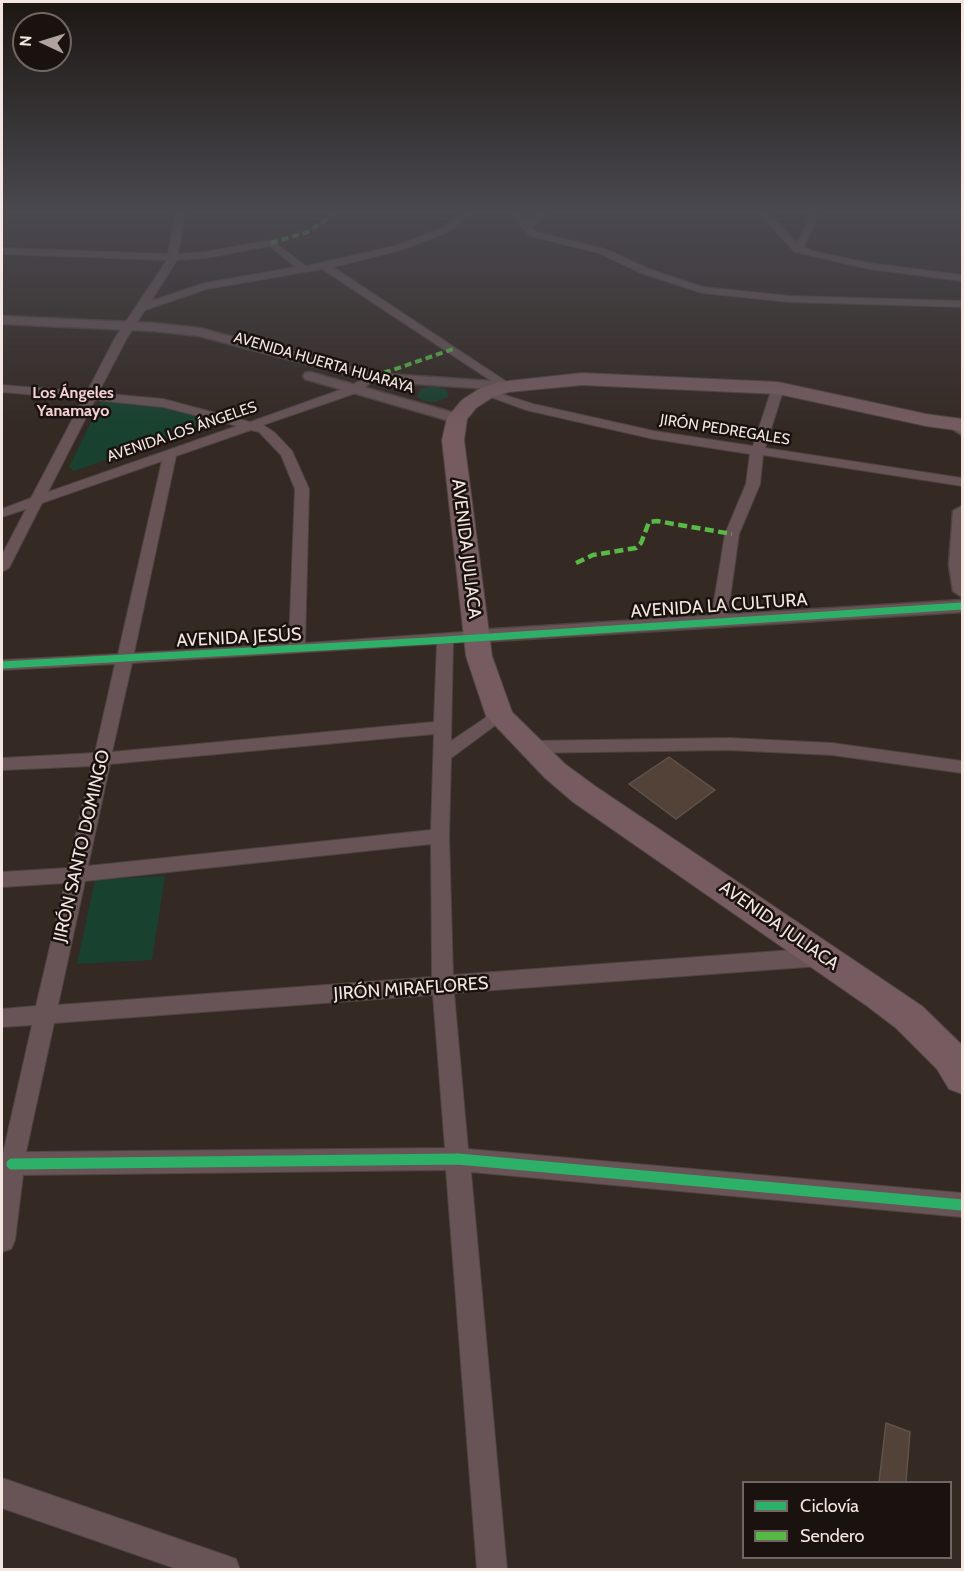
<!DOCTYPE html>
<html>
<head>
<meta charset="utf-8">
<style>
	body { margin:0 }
	#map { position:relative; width:964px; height:1571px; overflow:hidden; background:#342923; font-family:Cabin,sans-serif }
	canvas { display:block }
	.frame { position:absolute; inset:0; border:3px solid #f3e5df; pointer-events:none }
	.legend { position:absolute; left:742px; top:1481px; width:210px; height:78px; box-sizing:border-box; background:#1a120e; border:2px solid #716662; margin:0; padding:8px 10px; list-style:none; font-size:18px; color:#f3e5df }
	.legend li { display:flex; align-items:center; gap:12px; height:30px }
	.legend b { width:30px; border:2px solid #716662 }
	.north { position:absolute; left:12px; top:12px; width:60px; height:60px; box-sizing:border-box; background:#1a120e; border:2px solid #716662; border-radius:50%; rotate:274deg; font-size:16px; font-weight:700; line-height:24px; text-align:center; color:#f3e5df }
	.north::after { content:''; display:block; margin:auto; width:21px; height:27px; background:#b0a39d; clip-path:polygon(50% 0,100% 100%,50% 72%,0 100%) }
</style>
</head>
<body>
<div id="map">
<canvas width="964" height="1571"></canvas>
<div class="frame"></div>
<ul class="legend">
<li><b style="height:8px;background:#2db169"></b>Ciclovía</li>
<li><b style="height:8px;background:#58b947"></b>Sendero</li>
</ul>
<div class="north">N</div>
</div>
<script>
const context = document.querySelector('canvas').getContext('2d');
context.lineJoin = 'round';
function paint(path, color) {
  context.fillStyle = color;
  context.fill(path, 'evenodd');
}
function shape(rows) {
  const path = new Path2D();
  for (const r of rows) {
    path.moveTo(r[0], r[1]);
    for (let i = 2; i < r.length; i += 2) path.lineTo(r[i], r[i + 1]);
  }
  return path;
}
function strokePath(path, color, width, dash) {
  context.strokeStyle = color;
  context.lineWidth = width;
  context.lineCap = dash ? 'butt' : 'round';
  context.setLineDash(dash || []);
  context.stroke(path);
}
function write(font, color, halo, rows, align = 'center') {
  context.font = font + ' Cabin,sans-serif';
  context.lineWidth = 5;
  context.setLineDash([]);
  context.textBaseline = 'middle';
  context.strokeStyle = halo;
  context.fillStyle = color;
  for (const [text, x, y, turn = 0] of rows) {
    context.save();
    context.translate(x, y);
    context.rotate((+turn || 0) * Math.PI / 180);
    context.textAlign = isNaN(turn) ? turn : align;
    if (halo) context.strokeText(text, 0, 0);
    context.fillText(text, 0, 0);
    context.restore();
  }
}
paint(shape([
	[434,386,447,390,448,397,435,402,424,401,417,397,420,389],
	[104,395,147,400,216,421,74,471,69,467],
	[165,876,152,960,77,964,95,880]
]), '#18412f');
const building = shape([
	[669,757,715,790,676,819,629,784,669,757],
	[886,1423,910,1432,906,1482,879,1482,886,1423]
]);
paint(building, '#524238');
strokePath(building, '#5e544f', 1.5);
const minor = shape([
	[175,214,185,214,178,254,206,252,271,240,306,266,395,246,442,228,461,214,471,214,448,232,401,250,333,267,510,384,510,388,502,388,322,269,207,289,145,310,127,338,98,393,163,399,250,422,351,386,368,375,378,377,359,392,263,425,274,432,292,451,309,489,305,643,477,631,485,636,477,641,453,643,451,741,494,712,506,712,508,716,451,758,449,836,453,975,820,948,827,951,830,957,827,963,820,966,454,993,468,1149,962,1193,962,1217,471,1172,507,1570,477,1570,446,1170,23,1175,15,1240,11,1249,2,1252,2,1158,32,1025,2,1027,2,1009,36,1006,65,883,2,887,2,872,68,868,92,766,2,770,2,758,95,753,115,664,2,670,2,660,118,654,162,461,42,503,9,568,2,572,2,555,26,509,2,517,2,509,31,498,83,399,2,392,2,385,87,392,115,338,167,260,2,254,2,248,168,254,175,214],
	[269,246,296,267,205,283,151,301,177,260,206,258,269,246],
	[95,400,163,407,237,426,48,492,95,400],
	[251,430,259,432,281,455,295,489,289,644,134,653,176,456,251,430],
	[437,644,434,722,112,752,132,663,437,644],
	[434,734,431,830,88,866,110,764,434,734],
	[431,844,432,977,58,1005,85,881,431,844],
	[433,995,445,1148,26,1152,54,1023,433,995],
	[511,214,521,214,527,221,538,214,548,214,532,227,536,232,605,249,649,269,703,287,790,296,962,301,962,307,790,302,702,293,641,273,599,253,530,236,511,214],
	[759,214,769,214,797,243,811,214,819,214,804,247,812,251,869,263,962,275,962,281,869,269,795,252,759,214],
	[778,384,784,388,765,448,962,478,962,486,763,455,760,484,739,534,727,620,719,625,711,620,725,534,746,484,750,454,654,439,526,410,480,393,486,389,533,404,654,431,753,446,772,388,778,384],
	[729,738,832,743,962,761,962,773,832,755,729,750,529,753,520,747,529,741,729,738],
	[2,1478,225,1555,236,1559,240,1570,180,1570,2,1508,2,1478]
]);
const tertiary = shape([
	[2,316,153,323,199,328,372,373,506,382,513,386,506,390,372,381,199,336,153,331,2,324,2,316],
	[310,372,462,415,465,418,457,423,305,379,303,376,305,373,310,372],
	[962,420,962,435,954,430,957,422,962,420],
	[962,506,962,597,953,591,949,565,953,511,962,506],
	[962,600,962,612,477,642,470,640,467,636,470,632,477,630,962,600]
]);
const trunk = shape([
	[582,373,778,382,926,414,962,419,962,431,926,426,778,394,582,385,509,392,493,397,476,408,467,419,464,440,492,656,512,712,565,764,595,786,922,1006,962,1045,962,1094,949,1089,937,1069,896,1028,867,1006,573,802,545,778,486,716,466,656,442,440,447,418,462,400,479,389,499,382,582,373]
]);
strokePath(minor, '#4d443f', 2);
strokePath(tertiary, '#4d443f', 3);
strokePath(trunk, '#4d443f', 2);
paint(minor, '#685457');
paint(tertiary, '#685457');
paint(trunk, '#765c60');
strokePath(shape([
	[271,243,308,232,334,214],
	[384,373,453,349]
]), '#58b947', 4, [7, 4]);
strokePath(shape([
	[372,377,389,371],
	[576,563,593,555,636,548,641,543,649,522,657,521,732,534]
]), '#58b947', 4.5, [9, 4.5]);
strokePath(shape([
	[2,665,445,640,962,606]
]), '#2db169', 7);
strokePath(shape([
	[12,1164,458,1159,962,1205]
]), '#2db169', 11);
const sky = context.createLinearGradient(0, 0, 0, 434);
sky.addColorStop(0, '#1d1713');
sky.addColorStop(0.49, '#4a4950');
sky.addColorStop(1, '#4a495000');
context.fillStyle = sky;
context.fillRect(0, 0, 964, 434);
write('15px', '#f3e5df', '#1a120e', [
	["AVENIDA HUERTA HUARAYA",324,363,16],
	["JIRÓN PEDREGALES",725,430,9],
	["AVENIDA LOS ÁNGELES",182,432,-19]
]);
write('bold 16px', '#f4d1d7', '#1a120e', [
	["Los Ángeles",73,393],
	["Yanamayo",73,411]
]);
write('18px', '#f3e5df', '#1a120e', [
	["AVENIDA JULIACA",466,549,83],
	["AVENIDA LA CULTURA",719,606,-4],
	["AVENIDA JESÚS",239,638,-3],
	["JIRÓN SANTO DOMINGO",82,846,-77],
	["AVENIDA JULIACA",779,926,35],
	["JIRÓN MIRAFLORES",411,989,-4]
]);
</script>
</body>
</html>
